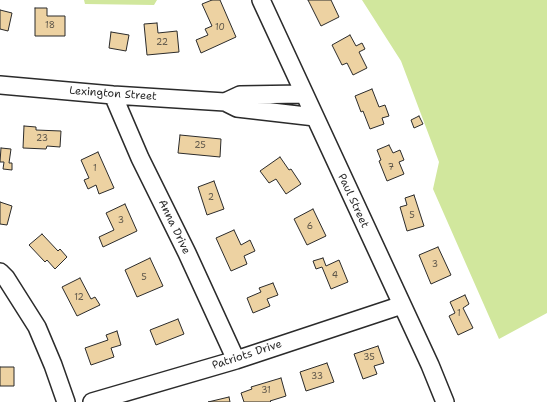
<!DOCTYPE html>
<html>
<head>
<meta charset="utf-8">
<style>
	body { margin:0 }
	canvas { display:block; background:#fff }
</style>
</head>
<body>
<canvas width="547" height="402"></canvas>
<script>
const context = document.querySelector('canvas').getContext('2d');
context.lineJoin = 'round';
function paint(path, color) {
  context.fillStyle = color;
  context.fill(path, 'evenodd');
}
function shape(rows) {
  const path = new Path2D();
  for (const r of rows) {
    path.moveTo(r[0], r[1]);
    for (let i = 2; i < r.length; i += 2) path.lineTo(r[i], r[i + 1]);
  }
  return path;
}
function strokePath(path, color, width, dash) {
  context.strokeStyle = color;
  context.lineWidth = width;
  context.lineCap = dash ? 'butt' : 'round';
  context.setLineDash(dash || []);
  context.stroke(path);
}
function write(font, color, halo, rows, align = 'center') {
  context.font = font + ' "Shantell Sans",sans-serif';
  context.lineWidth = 3;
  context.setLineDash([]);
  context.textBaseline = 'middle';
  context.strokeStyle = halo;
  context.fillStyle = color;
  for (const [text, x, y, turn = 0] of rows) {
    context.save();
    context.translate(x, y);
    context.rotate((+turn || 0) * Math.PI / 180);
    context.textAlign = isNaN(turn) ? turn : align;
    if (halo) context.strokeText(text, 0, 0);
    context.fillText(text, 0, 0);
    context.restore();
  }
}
paint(shape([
	[84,0,157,0,154,5,85,4],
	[362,0,547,0,547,313,499,339,433,189,439,162,401,61]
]), '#d1e79d');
const building = shape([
	[212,0,220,0,236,37,201,53,196,40,208,35,205,29,212,26,202,4,212,0],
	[308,0,331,0,339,17,321,26,308,0],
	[35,8,47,8,47,16,65,16,65,36,35,36,35,8],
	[0,10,12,13,8,31,0,29,0,10],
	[157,23,158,33,177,31,179,52,147,55,144,24,157,23],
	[111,32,129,35,126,51,109,48,111,32],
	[350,35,356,46,362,43,365,49,359,52,367,68,353,75,347,63,342,65,332,45,350,35],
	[372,89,379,107,385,105,389,116,382,118,384,124,370,129,363,111,361,112,355,96,372,89],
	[419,116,423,124,414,128,411,120,419,116],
	[24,126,36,127,36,130,61,131,60,147,47,146,46,149,23,148,24,126],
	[180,135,221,139,220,157,178,153,180,135],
	[389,145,393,153,400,150,404,160,399,162,404,174,387,181,379,161,381,160,377,150,389,145],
	[1,148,11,149,9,163,12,163,12,170,3,169,4,162,0,162,1,148],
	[98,152,114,188,99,194,96,185,88,189,84,180,89,178,81,160,98,152],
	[280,157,289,170,291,169,301,184,286,194,276,179,269,183,260,171,280,157],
	[214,181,224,209,207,215,198,187,214,181],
	[414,195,424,226,407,231,400,207,407,205,405,198,414,195],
	[0,202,12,206,7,225,0,224,0,202],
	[125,204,137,231,103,247,99,237,114,230,106,213,125,204],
	[313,209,326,236,307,245,294,219,313,209],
	[234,230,241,245,250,240,255,251,244,256,247,264,231,271,216,238,234,230],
	[42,234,58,251,60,249,67,257,55,269,47,260,45,262,29,245,42,234],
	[438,247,451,275,431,284,419,255,438,247],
	[150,258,163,286,137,297,125,270,150,258],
	[323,258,326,266,339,260,348,282,331,289,322,267,316,269,313,261,323,258],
	[80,278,91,299,95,297,100,305,77,316,62,287,80,278],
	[273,283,278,295,267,299,270,306,253,313,247,298,261,292,259,288,273,283],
	[465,295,469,304,463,308,473,328,458,335,449,316,455,313,450,302,465,295],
	[178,319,184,334,156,345,150,330,178,319],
	[117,331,121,345,111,348,114,357,91,365,85,348,108,340,106,335,117,331],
	[378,346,384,363,374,366,377,374,363,379,354,354,378,346],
	[327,363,334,382,306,391,300,372,327,363],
	[0,367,14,367,14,386,0,386,0,367],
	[281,378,286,396,270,401,271,402,244,402,241,393,252,389,251,387,281,378],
	[229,397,230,402,208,402,229,397]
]);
paint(building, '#edd2a2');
strokePath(building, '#2b2b2b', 1);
const street = shape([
	[261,0,430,365,445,402],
	[0,85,113,95,225,102,237,108,315,117],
	[113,95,140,158,187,253,236,360],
	[225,102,240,95,303,94],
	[0,272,6,278,37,327,53,365,66,402],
	[92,402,236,360,402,305]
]);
strokePath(street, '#2b2b2b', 20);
strokePath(street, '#fff', 17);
write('9px', '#5c5549', null, [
	["18",50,26],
	["10",220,28],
	["22",162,43],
	["23",42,139],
	["25",200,146],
	["7",391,168],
	["1",95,169],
	["2",211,198],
	["5",412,216],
	["3",121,221],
	["6",310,227],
	["3",435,265],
	["4",335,276],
	["5",144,278],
	["12",79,298],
	["1",459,314],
	["35",369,358],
	["33",317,377],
	["31",266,391]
]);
write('11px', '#2b2b2b', '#fff', [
	["Lexington Street",113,94,4],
	["Paul Street",353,201,65],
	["Anna Drive",174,227,64],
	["Patriots Drive",247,355,-18]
]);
</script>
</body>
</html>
